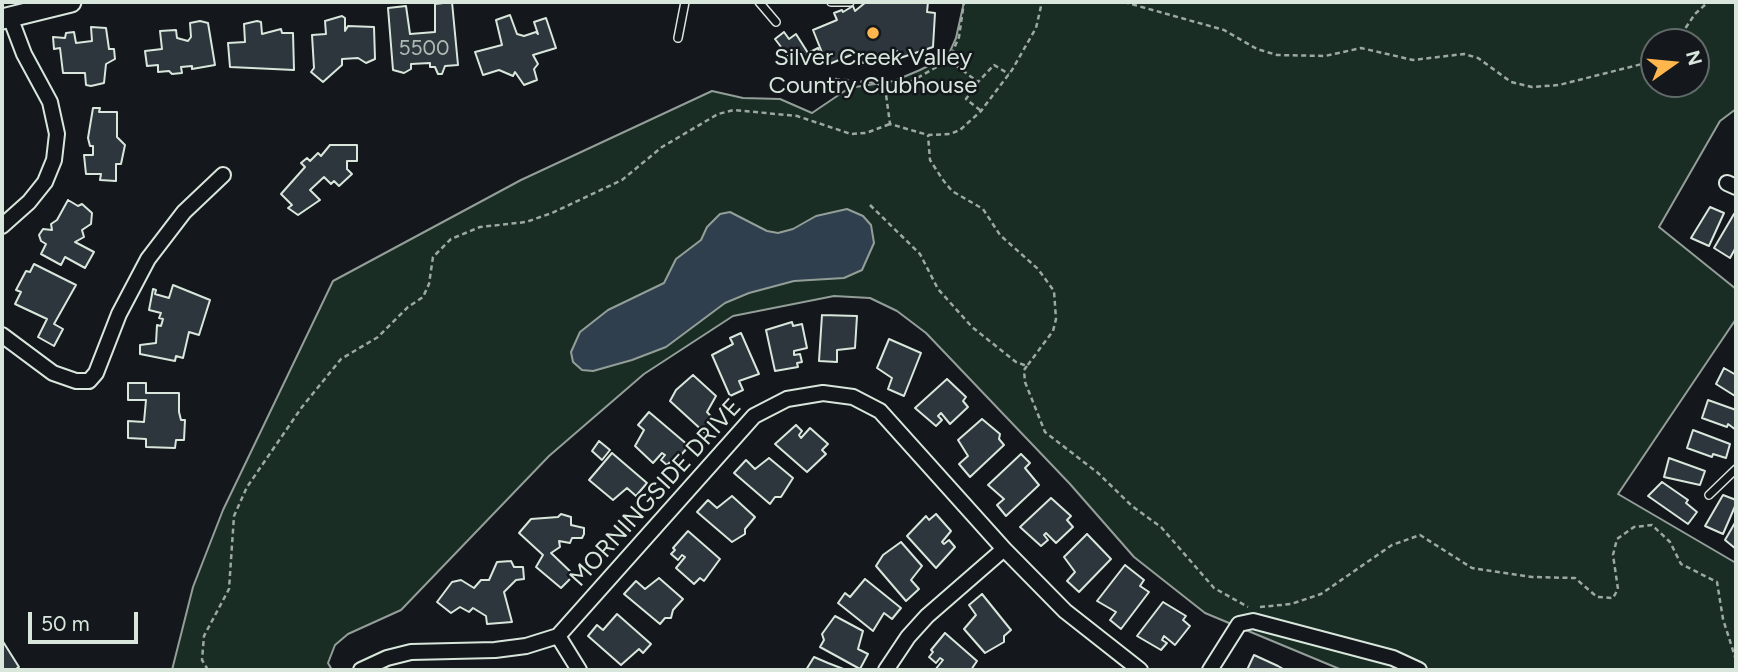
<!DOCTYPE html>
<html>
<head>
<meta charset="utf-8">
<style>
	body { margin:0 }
	#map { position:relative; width:1738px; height:672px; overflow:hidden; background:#14181c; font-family:Figtree,sans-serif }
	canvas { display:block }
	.frame { position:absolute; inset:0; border:4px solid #d8e6dc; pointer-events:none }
	.north { position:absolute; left:1640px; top:28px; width:70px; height:70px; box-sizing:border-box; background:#14181c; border:2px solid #626a69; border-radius:50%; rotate:75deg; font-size:19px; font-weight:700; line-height:28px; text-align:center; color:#d8e6dc }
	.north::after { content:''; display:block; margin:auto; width:24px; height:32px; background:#ffb74d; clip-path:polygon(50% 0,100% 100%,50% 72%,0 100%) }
	.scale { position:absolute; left:28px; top:612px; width:110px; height:32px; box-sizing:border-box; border:4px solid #d8e6dc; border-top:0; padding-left:9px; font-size:21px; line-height:24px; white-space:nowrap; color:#d8e6dc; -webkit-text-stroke:5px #14181c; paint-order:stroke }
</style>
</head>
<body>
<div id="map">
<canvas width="1738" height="672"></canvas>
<div class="frame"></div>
<div class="north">N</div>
<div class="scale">50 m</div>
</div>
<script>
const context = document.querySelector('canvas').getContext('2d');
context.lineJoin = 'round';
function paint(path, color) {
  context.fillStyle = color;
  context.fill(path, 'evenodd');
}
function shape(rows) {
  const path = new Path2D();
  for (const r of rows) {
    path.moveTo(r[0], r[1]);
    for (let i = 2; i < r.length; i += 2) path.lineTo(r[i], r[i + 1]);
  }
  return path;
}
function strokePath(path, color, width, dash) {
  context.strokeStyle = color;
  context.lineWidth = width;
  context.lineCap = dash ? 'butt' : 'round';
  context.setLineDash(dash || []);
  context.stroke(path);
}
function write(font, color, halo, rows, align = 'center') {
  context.font = font + ' Figtree,sans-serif';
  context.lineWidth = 5;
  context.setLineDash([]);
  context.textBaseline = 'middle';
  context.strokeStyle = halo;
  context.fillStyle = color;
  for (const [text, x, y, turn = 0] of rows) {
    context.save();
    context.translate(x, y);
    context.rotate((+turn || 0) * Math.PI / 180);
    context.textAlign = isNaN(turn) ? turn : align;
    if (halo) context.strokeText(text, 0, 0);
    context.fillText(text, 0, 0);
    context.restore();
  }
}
const green = shape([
	[964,2,1736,2,1736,109,1720,121,1659,227,1736,289,1736,319,1618,494,1736,563,1736,670,1342,670,1205,613,1134,557,1070,484,926,333,897,311,870,298,834,296,733,316,644,374,549,456,401,610,348,634,335,645,328,663,332,670,172,670,193,587,223,510,333,281,521,180,712,91,743,98,780,99,812,113,849,88,894,81,920,70,948,56,956,38,964,2],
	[1654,42,1696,42,1696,84,1654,84,1654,42]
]);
paint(green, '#1a2d24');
strokePath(green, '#939e99', 2);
const water = shape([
	[847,209,863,216,871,225,874,243,862,270,844,278,794,281,749,293,725,303,666,347,632,360,593,371,582,370,573,362,571,352,580,332,608,310,664,283,676,259,701,240,707,227,720,214,730,212,767,231,778,233,793,229,816,216,847,209]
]);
paint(water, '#2f3f4d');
strokePath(water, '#939e99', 2);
const building = shape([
	[452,2,458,65,445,66,442,74,438,74,435,67,430,67,430,63,411,64,411,69,404,73,393,70,388,8,406,6,410,34,435,32,435,4,452,2],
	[866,2,928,2,927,12,935,13,933,47,900,58,897,51,862,63,858,52,827,65,813,30,837,20,834,13,842,10,843,12,853,6,855,11,866,2],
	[510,15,517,34,524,36,536,32,538,34,534,22,546,18,556,48,533,55,538,64,534,69,537,80,524,85,515,72,513,76,499,70,483,75,475,52,502,45,496,20,510,15],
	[342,16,345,18,345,31,348,26,374,27,375,59,366,63,358,58,342,59,342,65,323,82,311,72,314,68,312,35,326,34,325,21,342,16],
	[200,21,208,23,215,65,192,69,192,66,181,67,182,73,172,74,169,71,158,72,158,65,147,66,145,51,162,49,160,31,176,30,177,38,188,41,191,37,190,23,200,21],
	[257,21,261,22,262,34,281,29,282,33,293,33,294,70,230,67,228,43,245,42,244,24,257,21],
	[91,27,106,28,109,49,114,49,115,59,106,64,104,83,91,86,86,85,85,73,63,73,60,48,54,49,53,37,65,38,66,33,74,32,76,43,92,41,91,27],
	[784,32,789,39,796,34,808,53,818,48,820,54,802,61,800,56,791,60,775,39,784,32],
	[93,108,100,108,99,112,117,112,117,137,125,145,121,164,116,164,116,181,100,180,101,174,86,174,84,155,93,155,93,146,90,146,88,138,93,108],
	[330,145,357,145,357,161,347,161,347,169,352,174,339,186,334,181,331,184,324,177,310,190,320,200,298,215,288,208,292,205,281,194,305,167,301,163,307,158,310,161,318,153,321,156,330,145],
	[68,200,78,206,82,204,92,213,91,224,82,230,84,237,75,242,94,252,85,268,65,257,61,265,41,254,46,244,41,241,39,235,43,229,52,230,51,224,57,220,68,200],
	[1710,207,1724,213,1709,246,1691,238,1710,207],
	[1734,214,1736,216,1736,247,1730,258,1714,248,1734,214],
	[34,264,76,285,54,324,63,329,54,346,38,337,47,319,15,304,21,292,16,290,26,271,30,272,34,264],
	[173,285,210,300,199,335,189,332,183,358,176,356,175,361,140,354,140,345,156,343,157,325,161,326,163,319,159,318,161,313,149,310,153,289,156,290,155,294,169,298,173,285],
	[822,315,857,316,855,348,837,350,837,362,819,361,822,315],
	[792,322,793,326,802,324,807,348,794,351,794,355,800,354,802,362,797,363,798,367,775,371,766,330,792,322],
	[741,333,759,374,739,381,743,390,730,396,712,355,733,344,730,338,741,333],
	[889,339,921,353,904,396,888,389,892,378,877,368,889,339],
	[1724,368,1736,375,1735,396,1716,384,1724,368],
	[693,375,716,396,707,412,715,421,705,433,670,401,676,390,693,375],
	[947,379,966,397,963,401,968,407,950,424,941,413,938,416,942,420,936,426,915,408,947,379],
	[128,383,146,383,146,393,179,393,179,412,181,420,185,420,184,440,176,440,175,448,146,447,146,439,128,438,128,421,144,422,146,400,128,400,128,383],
	[1708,400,1736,410,1736,430,1728,424,1727,427,1702,418,1708,400],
	[649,412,689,446,673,464,671,461,667,465,661,460,665,455,662,453,653,463,635,446,644,430,638,425,649,412],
	[982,419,1000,434,999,439,1004,445,970,477,959,464,968,456,958,440,982,419],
	[796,425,802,431,799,435,801,438,810,428,828,444,822,450,826,454,807,472,775,444,796,425],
	[1693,430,1730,444,1726,458,1713,454,1712,457,1687,448,1693,430],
	[599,441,610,450,602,460,592,451,599,441],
	[612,453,647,483,636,496,627,488,613,500,589,480,612,453],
	[1021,454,1030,463,1025,468,1039,485,1006,516,997,505,1004,499,988,485,1021,454],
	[769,458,793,478,781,497,775,497,770,504,734,473,746,460,755,469,769,458],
	[1669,458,1705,471,1700,485,1664,477,1669,458],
	[1662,482,1688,500,1686,503,1697,512,1688,524,1648,496,1662,482],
	[1723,495,1736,500,1736,504,1723,534,1705,526,1723,495],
	[732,496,755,517,745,529,745,534,732,542,697,512,708,500,717,508,732,496],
	[1051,498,1071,516,1067,520,1073,527,1056,543,1046,533,1044,535,1048,540,1041,546,1020,527,1051,498],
	[561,514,571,517,571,525,584,528,584,534,582,538,572,538,570,543,559,541,560,547,551,553,574,575,561,588,536,567,543,555,519,533,531,519,558,517,561,514],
	[936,514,951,531,942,542,944,544,949,540,955,547,936,568,907,536,926,516,929,520,936,514],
	[1736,521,1736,549,1725,540,1736,521],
	[688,531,720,559,704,581,700,578,694,584,676,568,685,557,682,555,678,560,671,554,675,550,673,548,688,531],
	[1087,534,1111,559,1079,592,1067,581,1075,572,1064,557,1087,534],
	[901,542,922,566,911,580,919,589,906,601,876,566,883,555,901,542],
	[511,561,514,567,523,567,524,579,516,580,504,592,512,622,487,624,486,616,473,608,469,612,460,607,451,613,437,602,452,582,461,580,474,588,481,580,489,580,497,562,511,561],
	[1125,565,1144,580,1140,586,1149,592,1121,629,1110,620,1116,612,1097,601,1125,565],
	[659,578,683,599,673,610,671,618,665,618,660,624,624,594,636,581,645,589,659,578],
	[865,579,901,608,892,619,884,613,873,631,838,603,845,593,850,597,865,579],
	[982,594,1011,630,1004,636,1004,642,985,653,964,629,976,615,969,605,982,594],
	[1163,602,1186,616,1183,620,1190,626,1175,645,1164,636,1162,640,1167,643,1161,650,1137,636,1163,602],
	[617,614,651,644,643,653,639,649,621,665,588,636,597,625,603,630,617,614],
	[835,616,863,631,858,649,868,654,860,669,820,647,824,640,822,634,835,616],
	[945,633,977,661,971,670,935,670,943,660,940,658,936,663,929,657,933,652,931,650,945,633],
	[2,640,19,667,14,670,2,670,2,640],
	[1254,655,1278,666,1285,670,1247,670,1254,655],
	[814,657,828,663,846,670,806,670,814,657]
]);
paint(building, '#2c363c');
strokePath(building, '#d8e6dc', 2);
const lane = shape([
	[759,2,776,22],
	[831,2,850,2],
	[678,38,685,2],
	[1709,495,1736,469]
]);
const street = shape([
	[1727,183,1736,187],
	[2,226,29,202,45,182,54,160,57,134,50,102,24,54,10,17],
	[2,335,53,373,76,381,89,381,96,373,119,314,148,259,184,212,223,175],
	[558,636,579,670],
	[361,670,387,658,411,652,495,650,526,646,558,636,754,416,787,399,823,393,853,397,880,411,1004,549,1065,611,1140,670],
	[886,670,908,637,927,616,1004,549],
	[1210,670,1239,624,1253,621,1393,658,1419,670]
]);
const secondary = shape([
	[2,19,71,2]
]);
strokePath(lane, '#d8e6dc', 10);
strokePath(street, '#d8e6dc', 18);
strokePath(secondary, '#d8e6dc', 23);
strokePath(shape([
	[1124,2,1224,30,1257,49,1277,55,1325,56,1361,48,1413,60,1464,54,1478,58,1511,82,1532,87,1559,85,1654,61],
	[1676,42,1695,14,1708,2],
	[949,60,978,82,994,65,1009,74],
	[835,79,876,83,885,87,890,124,928,135,950,134,960,130,981,111,1012,70,1036,28,1042,2],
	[978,82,966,99,980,110],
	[885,87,912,81,949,60,959,37,964,2],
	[870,205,920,254,938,289,972,327,1016,362,1027,366,1053,331,1056,319,1054,291,1038,269,1000,235,983,209,952,191,943,180,930,160,928,135],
	[1027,366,1024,370,1025,382,1045,432,1098,473,1132,506,1161,527,1214,588,1248,607],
	[1260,607,1291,604,1321,594,1392,545,1420,535,1472,568,1532,577,1575,578,1597,597,1613,598,1618,589,1613,555,1617,539,1634,527,1652,525,1670,542,1681,564,1717,582,1723,619,1736,660],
	[208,670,202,660,204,636,229,589,234,516,247,487,302,407,341,359,378,337,408,307,423,297,429,284,433,257,451,239,480,227,526,222,552,213,622,180,662,147,718,114,734,110,797,116,851,134,866,133,890,124]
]), '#9da8a2', 2.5, [5, 3.5]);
strokePath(lane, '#14181c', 7);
strokePath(street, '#14181c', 14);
strokePath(secondary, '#14181c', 19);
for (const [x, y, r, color] of [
	[873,33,7,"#ffb74d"]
]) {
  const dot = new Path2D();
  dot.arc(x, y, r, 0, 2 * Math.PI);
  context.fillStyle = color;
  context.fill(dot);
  strokePath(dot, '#14181c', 2.5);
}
write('21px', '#adbab4', null, [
	["5500",424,49]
]);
write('24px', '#d8e6dc', '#14181c', [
	["Silver Creek Valley",873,58],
	["Country Clubhouse",873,86]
]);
write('24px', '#d8e6dc', '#14181c', [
	["MORNINGSIDE DRIVE",656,493,-48]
]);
</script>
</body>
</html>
